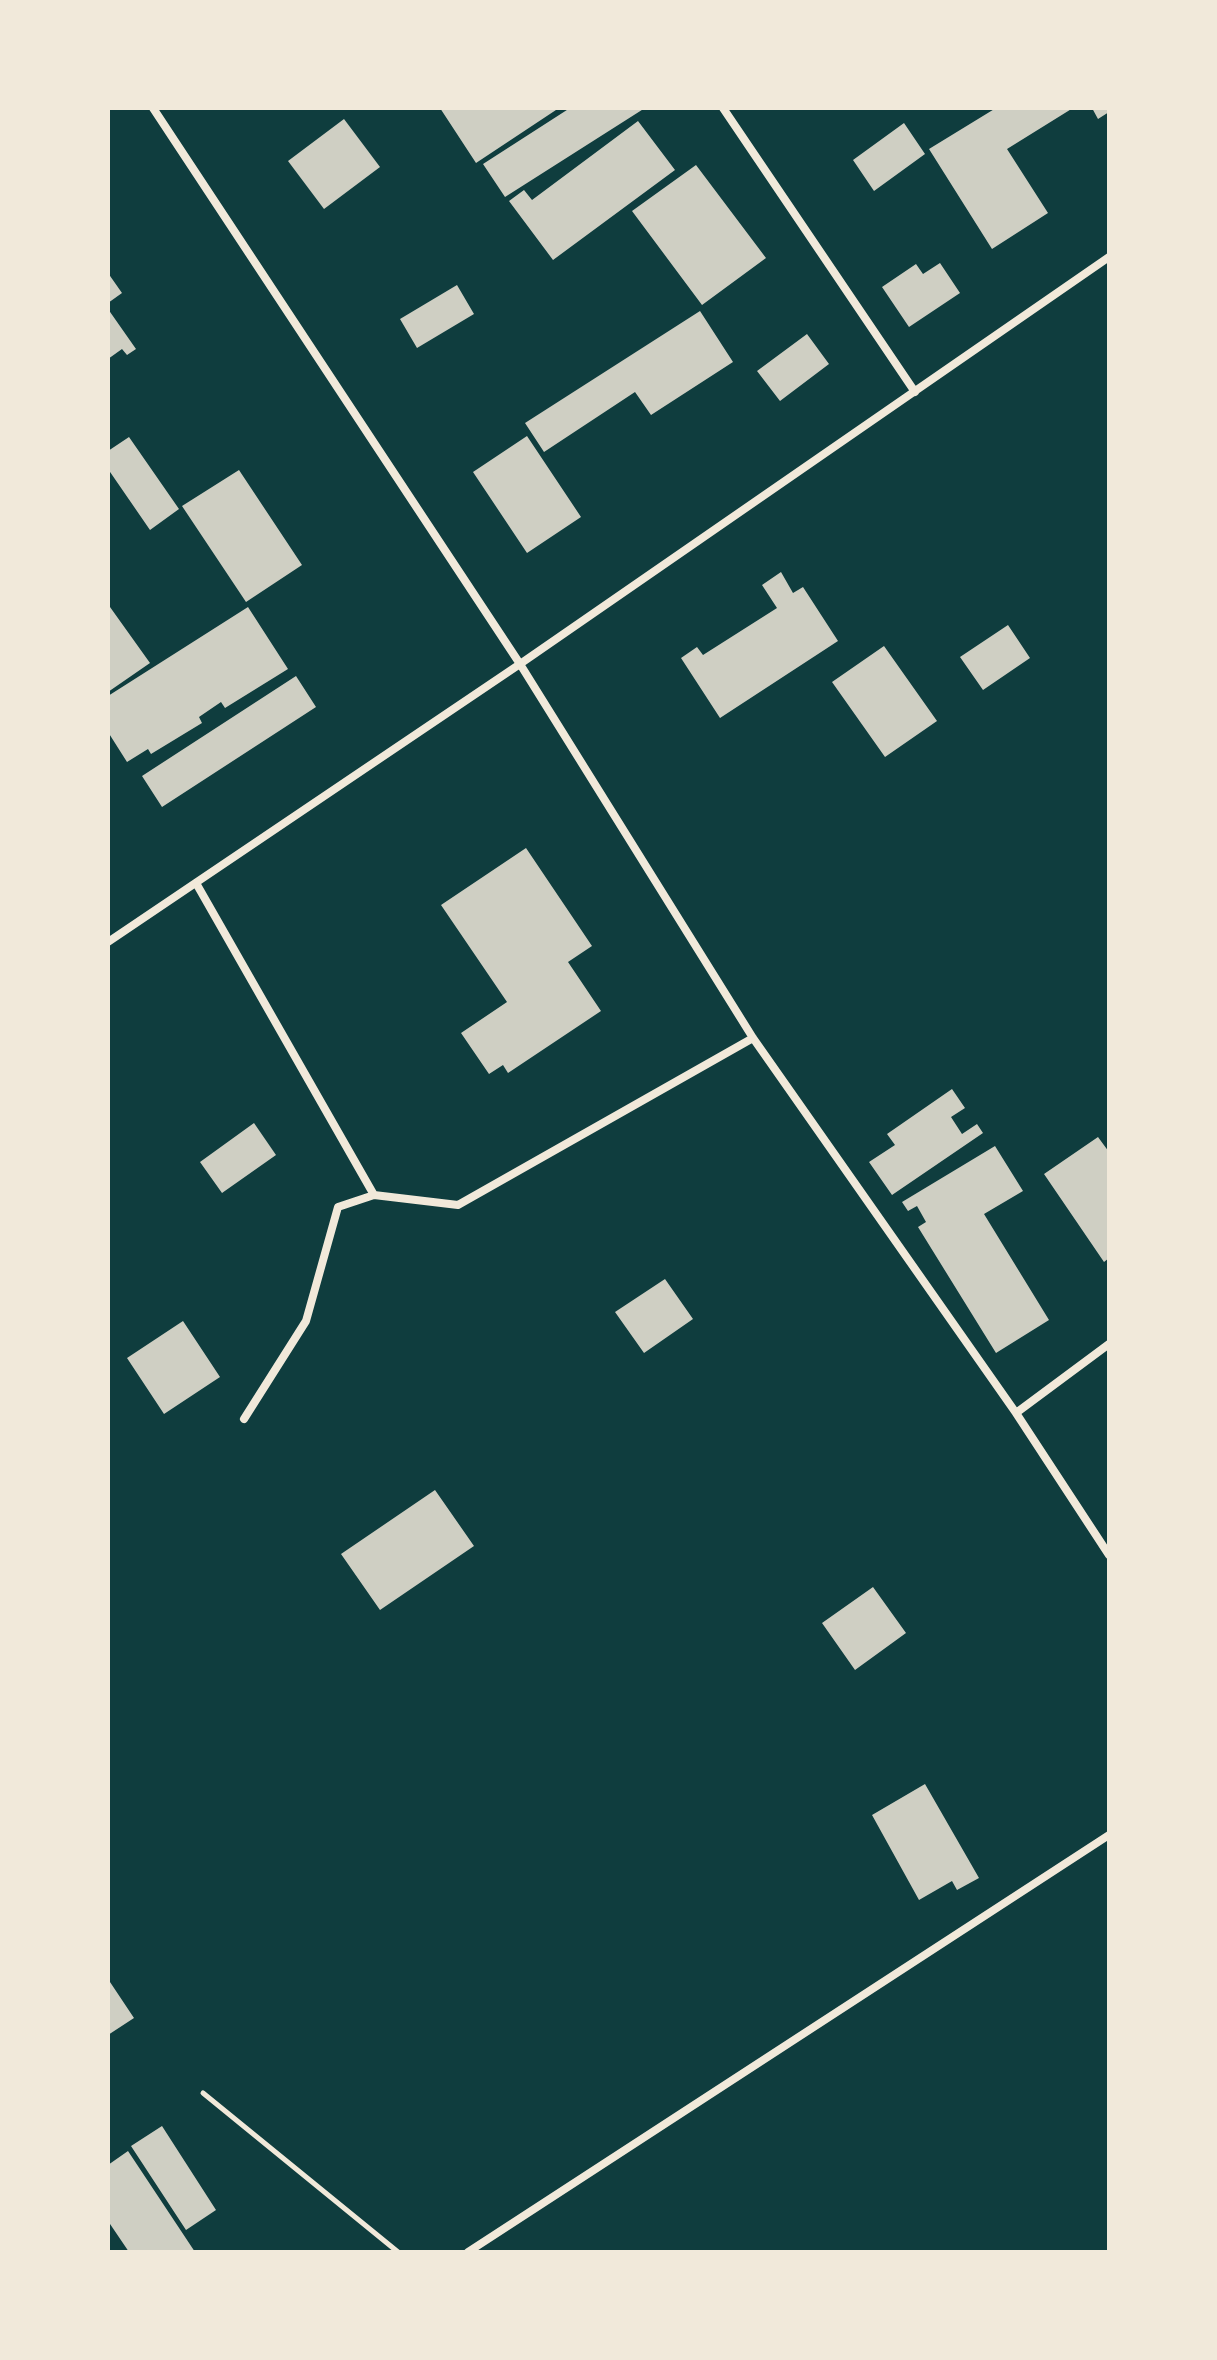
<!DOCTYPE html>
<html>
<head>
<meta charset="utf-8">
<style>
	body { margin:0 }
	#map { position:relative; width:1217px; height:2360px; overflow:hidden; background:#0f3d3e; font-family:"IBM Plex Sans",sans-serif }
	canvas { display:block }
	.frame { position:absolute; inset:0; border:110px solid #f1e9da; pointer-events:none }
</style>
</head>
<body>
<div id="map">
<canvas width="1217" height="2360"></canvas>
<div class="frame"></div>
</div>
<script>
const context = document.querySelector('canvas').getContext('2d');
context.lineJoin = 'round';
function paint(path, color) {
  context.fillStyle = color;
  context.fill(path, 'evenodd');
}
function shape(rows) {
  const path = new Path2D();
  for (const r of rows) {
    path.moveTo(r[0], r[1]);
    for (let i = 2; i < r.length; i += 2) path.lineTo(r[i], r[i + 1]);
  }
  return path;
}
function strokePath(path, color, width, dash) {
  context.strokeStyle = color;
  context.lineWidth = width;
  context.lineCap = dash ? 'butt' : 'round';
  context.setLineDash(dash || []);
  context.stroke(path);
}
paint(shape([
	[440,108,559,108,476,163],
	[570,108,645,108,505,197,483,164],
	[996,108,1073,108,1007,149,1048,213,992,249,929,149],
	[1092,108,1109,108,1109,112,1098,119],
	[344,119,380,167,324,209,288,161],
	[638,121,675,170,553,260,509,201,524,190,532,200],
	[904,123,925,154,874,191,853,160],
	[696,165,766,258,702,305,632,211],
	[940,263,960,293,909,327,882,287,916,264,923,274],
	[108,273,122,293,108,303],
	[457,285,474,314,417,348,400,319],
	[108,309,136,349,127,355,122,349,108,359],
	[700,311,733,362,651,415,635,392,544,452,525,423],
	[807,334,829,364,780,401,757,371],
	[527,436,581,517,527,553,473,472],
	[129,437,179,509,150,530,108,469,108,451],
	[239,470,302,565,246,602,182,506],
	[781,572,793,593,803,587,838,641,720,718,681,658,697,647,703,655,777,608,762,585],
	[110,607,150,663,108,692,108,609],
	[248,607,288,669,225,708,221,702,199,717,202,723,151,754,148,749,127,762,108,732,108,696],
	[1008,625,1030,658,983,690,960,657],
	[884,646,937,721,885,757,832,682],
	[296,676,316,707,162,807,142,776],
	[526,848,592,946,568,962,601,1011,508,1073,503,1065,489,1074,461,1033,507,1002,441,905],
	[952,1089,965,1108,951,1117,962,1134,977,1124,983,1133,892,1195,869,1162,895,1145,887,1134],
	[254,1123,276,1155,222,1193,200,1162],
	[1098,1137,1109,1152,1109,1258,1104,1262,1044,1174],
	[995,1146,1023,1191,984,1214,1049,1320,996,1353,918,1227,926,1222,917,1206,908,1211,902,1202],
	[665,1279,693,1319,644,1353,615,1312],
	[183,1321,220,1377,164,1414,127,1358],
	[435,1490,474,1546,380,1610,341,1554],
	[873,1587,906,1633,855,1670,822,1623],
	[925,1784,979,1878,957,1890,952,1881,919,1900,872,1815],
	[108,1979,134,2018,108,2035],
	[162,2126,216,2210,186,2230,131,2146],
	[128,2151,195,2252,129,2252,108,2221,108,2165]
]), '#cfcfc3');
strokePath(shape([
	[203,2093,398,2252]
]), '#f1e9da', 5);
strokePath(shape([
	[153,108,520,664,753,1038,1016,1413,1109,1555],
	[723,108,915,392],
	[196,883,374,1195],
	[108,942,520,664,1109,257],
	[1016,1413,1109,1344],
	[244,1419,306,1321,338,1207,374,1195,458,1205,753,1038],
	[468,2252,1109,1835]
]), '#f1e9da', 8);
</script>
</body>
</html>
